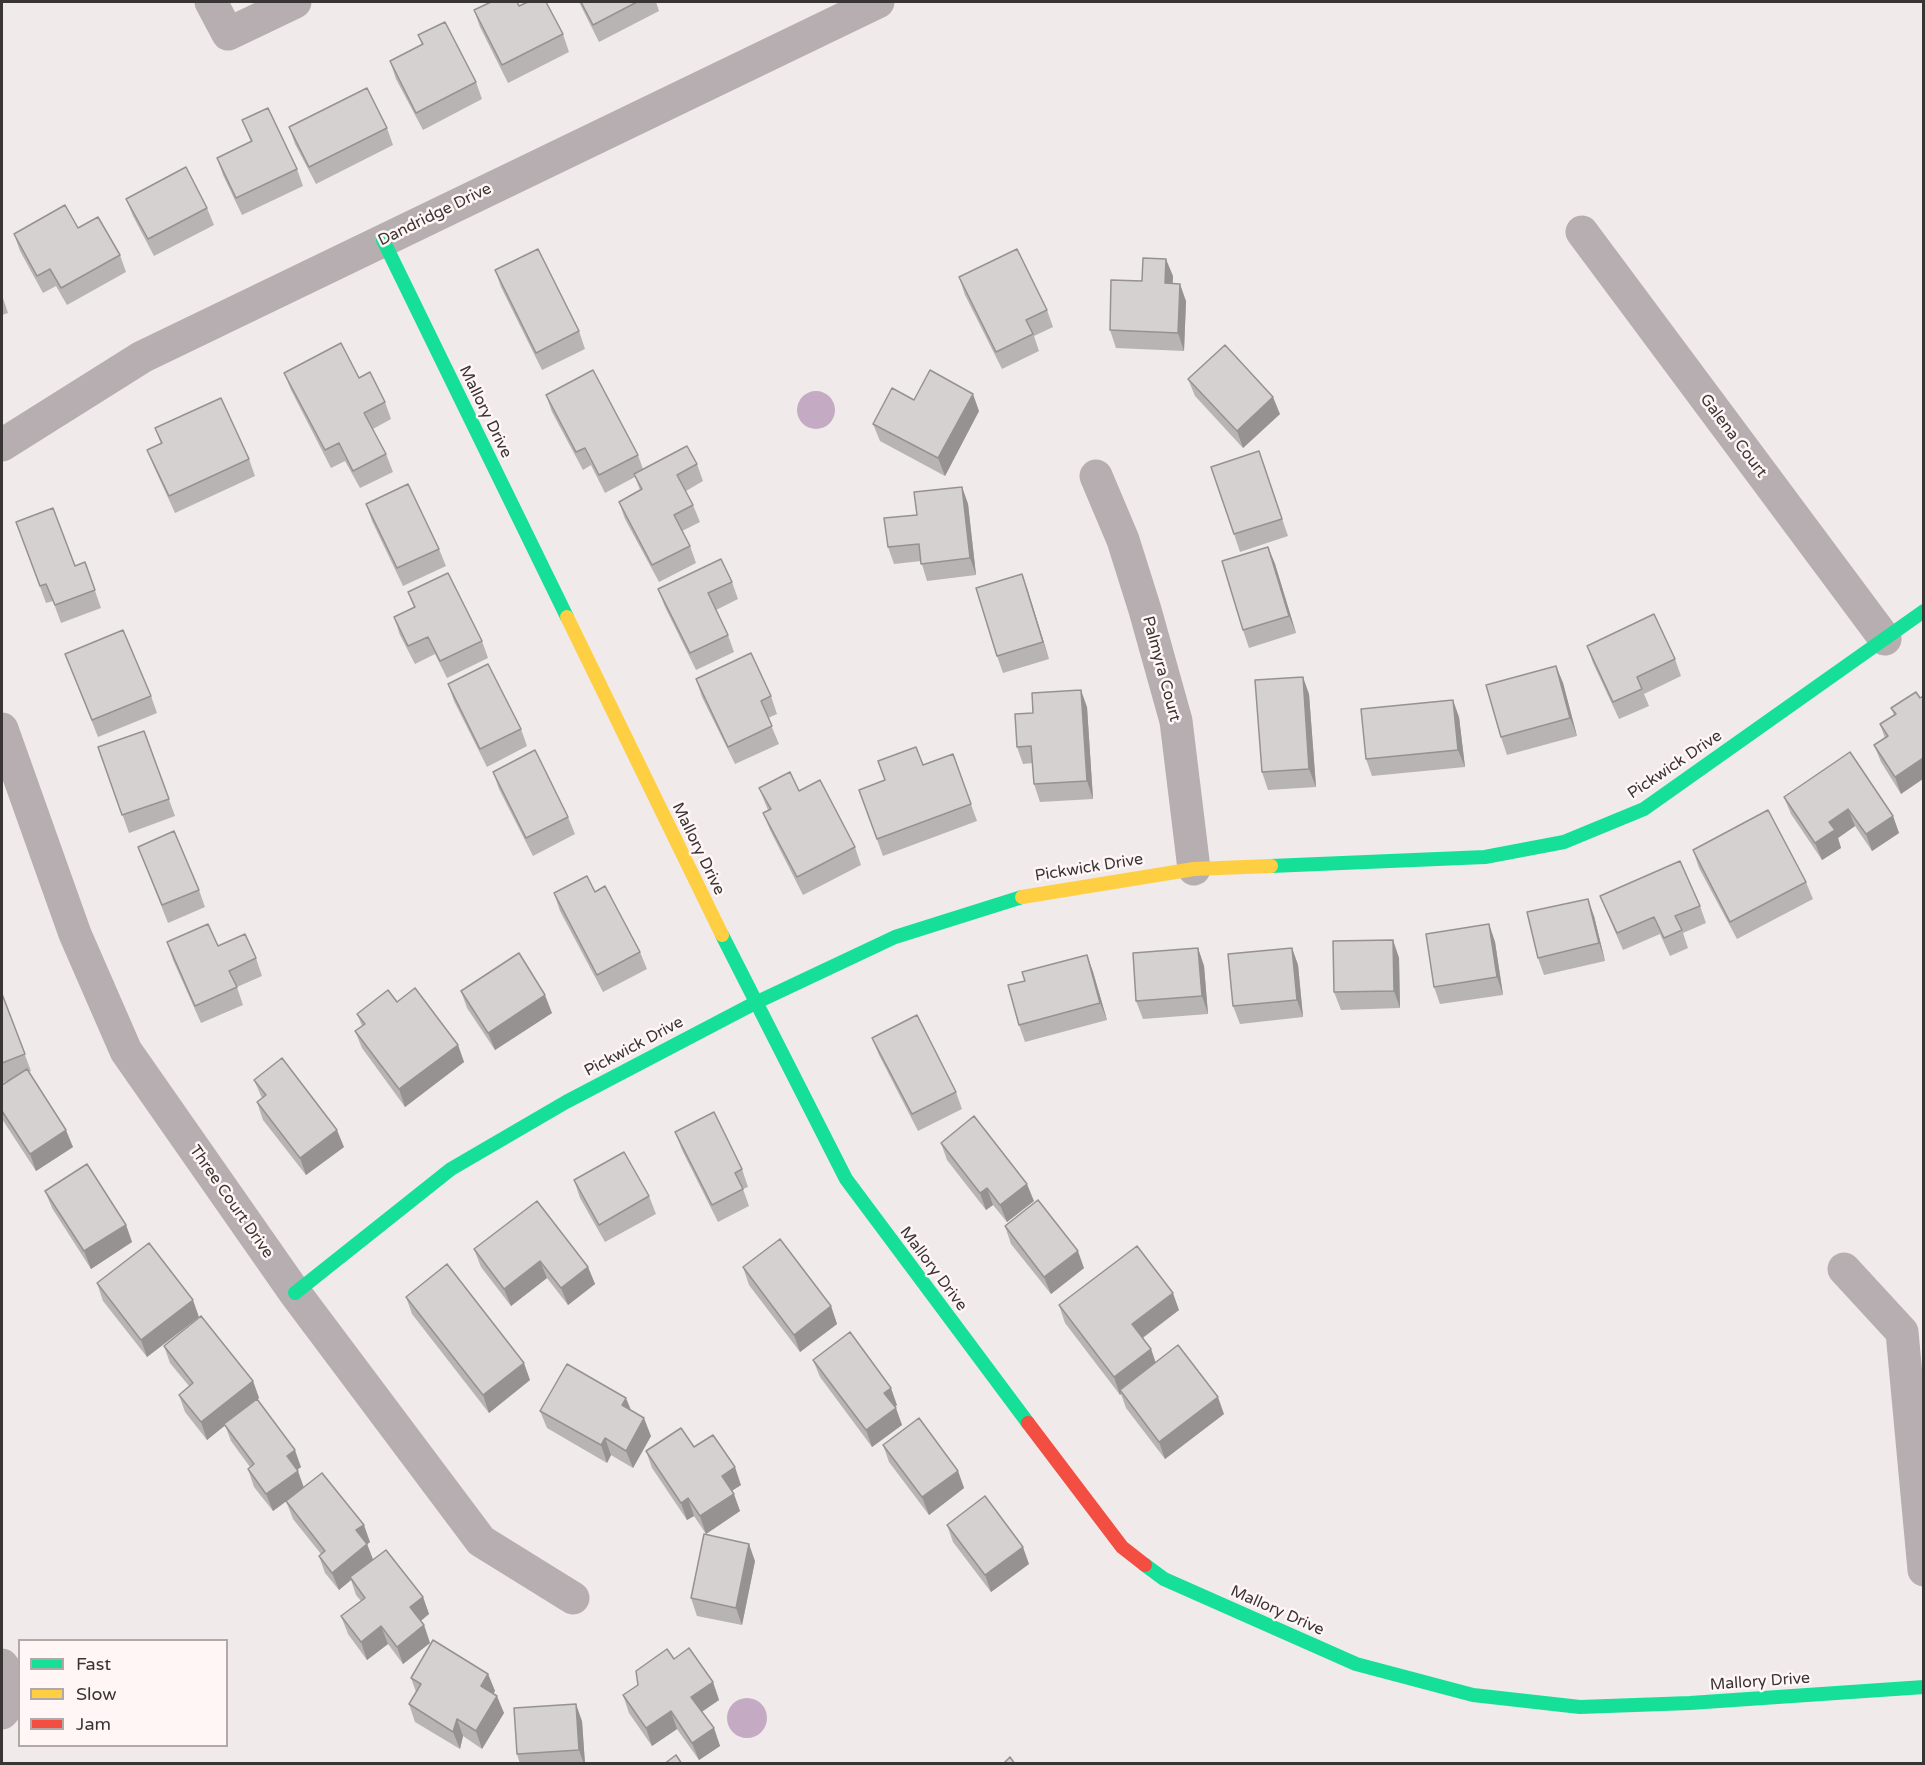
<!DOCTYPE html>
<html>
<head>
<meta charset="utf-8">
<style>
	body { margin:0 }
	#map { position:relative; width:1925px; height:1765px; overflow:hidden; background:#f0eaea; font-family:"Varela Round",sans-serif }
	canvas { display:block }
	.frame { position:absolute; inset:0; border:3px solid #393534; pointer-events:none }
	.legend { position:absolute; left:18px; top:1639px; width:210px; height:108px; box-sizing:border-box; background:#fff6f5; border:2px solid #b0a9a8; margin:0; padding:8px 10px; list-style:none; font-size:18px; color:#393534 }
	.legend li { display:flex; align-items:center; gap:12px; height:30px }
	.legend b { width:30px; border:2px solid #b0a9a8 }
</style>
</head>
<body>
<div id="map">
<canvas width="1925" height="1765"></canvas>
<div class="frame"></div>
<ul class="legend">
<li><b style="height:8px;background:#16e098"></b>Fast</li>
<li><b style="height:8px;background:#ffcf43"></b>Slow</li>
<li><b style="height:8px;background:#f24e42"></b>Jam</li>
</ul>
</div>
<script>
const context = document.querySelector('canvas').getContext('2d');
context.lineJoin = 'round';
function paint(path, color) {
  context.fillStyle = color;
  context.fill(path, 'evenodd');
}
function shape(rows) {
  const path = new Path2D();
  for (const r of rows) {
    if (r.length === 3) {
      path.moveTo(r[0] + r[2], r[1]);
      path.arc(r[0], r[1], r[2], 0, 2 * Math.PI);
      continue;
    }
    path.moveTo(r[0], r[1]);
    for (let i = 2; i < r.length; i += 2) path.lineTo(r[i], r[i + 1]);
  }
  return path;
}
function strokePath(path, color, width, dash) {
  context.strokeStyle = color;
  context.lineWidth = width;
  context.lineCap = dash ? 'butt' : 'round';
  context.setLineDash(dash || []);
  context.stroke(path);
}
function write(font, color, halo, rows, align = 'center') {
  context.font = font + ' "Varela Round",sans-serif';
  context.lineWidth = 5;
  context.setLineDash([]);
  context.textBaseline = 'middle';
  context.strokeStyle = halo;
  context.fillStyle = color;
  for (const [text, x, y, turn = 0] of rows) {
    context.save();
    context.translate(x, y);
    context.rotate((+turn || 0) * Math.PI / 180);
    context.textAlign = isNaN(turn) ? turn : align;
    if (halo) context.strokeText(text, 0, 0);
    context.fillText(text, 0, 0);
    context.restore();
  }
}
paint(shape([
	[816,410,19],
	[747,1718,20]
]), '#c4aac2');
strokePath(shape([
	[211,2,228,34,295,2],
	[1582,232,1885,639],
	[2,445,142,357,878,2],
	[1096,476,1123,540,1145,610,1176,721,1194,869],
	[2,729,75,934,126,1051,295,1293,481,1541,573,1598],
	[1844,1269,1902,1332,1924,1570],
	[2,1665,11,1677,11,1703,2,1713]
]), '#b7aeb2', 33);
strokePath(shape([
	[383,240,567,617],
	[1271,866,1485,857,1564,842,1644,809,1924,611],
	[722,935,846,1179,1028,1423],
	[295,1293,451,1169,566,1102,755,1003,895,937,1022,897],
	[1145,1565,1164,1579,1356,1664,1473,1695,1580,1707,1690,1703,1924,1687]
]), '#16e098', 14);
strokePath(shape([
	[567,617,722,935],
	[1022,897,1194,869,1271,866]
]), '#ffcf43', 14);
strokePath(shape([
	[1028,1423,1122,1547,1145,1565]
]), '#f24e42', 14);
paint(shape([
	[579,2,656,2,659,11,599,42],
	[519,6,563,34,569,52,508,83,480,27,474,10],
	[418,35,476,82,482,99,423,130,396,79,390,61,422,45],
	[242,120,297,169,303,186,242,215,223,175,217,158,251,142],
	[289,127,387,128,393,145,316,184,295,144],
	[126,199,207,208,214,225,154,256,133,216],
	[78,228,120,255,126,272,67,305,56,286,43,293,20,251,14,234],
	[495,270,579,331,585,349,542,370,501,287],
	[1173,276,1172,283,1186,301,1184,351,1116,348,1110,330,1142,281],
	[959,277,1047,310,1053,327,1034,336,1039,351,1002,369,965,295],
	[2,295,8,313,2,315],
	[284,373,359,378,385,402,391,419,373,429,386,454,393,472,360,488,345,461,331,468,291,390],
	[1188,379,1280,414,1243,448,1195,396],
	[546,395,638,455,643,469,697,464,703,481,686,491,693,505,700,522,682,531,690,546,696,563,659,582,625,519,619,502,640,490,635,477,605,493,591,465,583,470,552,412],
	[914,400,979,411,945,476,880,441,873,424],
	[155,428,249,459,255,476,175,513,154,467,147,450,161,444],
	[1259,451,1288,536,1240,552,1234,534],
	[962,487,968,504,976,575,927,581,921,561,894,564,888,547,917,515],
	[366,504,439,549,446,566,403,586,372,521],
	[16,522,75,566,85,562,101,608,61,623,53,601,46,603],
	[1268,547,1275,564,1296,633,1249,648,1243,630],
	[1022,574,1049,659,1003,673,997,656],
	[732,582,738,599,716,610,728,635,734,652,696,670,665,607,658,589],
	[408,592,482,641,488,658,447,678,435,654,415,664,400,635,394,617,414,608],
	[1587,646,1675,659,1681,676,1644,694,1649,706,1619,719,1593,663],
	[65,654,151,696,157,713,98,737],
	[1556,666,1563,683,1577,736,1507,755,1501,737],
	[696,679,771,696,777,714,768,718,779,744,735,764,702,697],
	[448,684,521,729,527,746,487,767,454,701],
	[1916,692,1901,794,1881,762,1874,745,1885,738,1880,724,1894,715,1891,708],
	[1309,694,1316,787,1268,790,1262,772],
	[1087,707,1093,799,1040,802,1034,784,1033,763,1023,764,1017,747,1033,713],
	[1459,717,1465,767,1372,776,1366,759],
	[144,731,175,816,129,833,98,747],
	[953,754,977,821,883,856,859,790],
	[493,772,568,817,575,834,533,856,499,789],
	[759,788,799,791,855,847,861,865,803,895,770,830,763,813,768,810],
	[1784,797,1893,816,1899,833,1872,851,1855,826,1838,838,1841,848,1822,860,1791,814],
	[138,847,199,890,205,907,168,923],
	[1693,850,1806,882,1813,899,1737,939,1699,868],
	[595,892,640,952,647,969,603,992,560,911,554,893],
	[1600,896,1700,906,1706,923,1683,933,1688,948,1670,956,1660,934,1623,950,1607,913],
	[1594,916,1605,961,1544,975,1538,958],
	[1489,924,1495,942,1503,995,1440,1004,1434,987],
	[1393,940,1399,958,1400,1008,1341,1010,1334,992],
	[167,942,218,946,256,958,262,976,237,987,243,1005,201,1023,173,960],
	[1198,948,1204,966,1208,1014,1143,1019,1136,1001],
	[1292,948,1298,965,1303,1017,1240,1024,1233,1006],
	[1087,955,1093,972,1107,1020,1025,1042,1019,1025,1025,981],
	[461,991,552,1013,495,1050,467,1008],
	[2,994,31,1071,29,1072,73,1147,36,1171,2,1119,2,1085,12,1079,2,1083],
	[397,1002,458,1045,464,1062,405,1107,362,1048,355,1031,362,1026,357,1014],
	[872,1038,956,1092,962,1109,918,1131,879,1055],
	[254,1080,344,1147,306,1175,263,1120,257,1102,262,1098],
	[675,1132,742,1169,748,1187,743,1189,749,1206,718,1222,682,1150],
	[941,1143,1034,1201,1007,1222,993,1205,986,1210,947,1160],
	[574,1180,649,1196,656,1214,605,1242,580,1198],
	[45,1191,126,1225,132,1242,91,1269,52,1208],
	[1005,1226,1084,1268,1051,1294,1011,1244],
	[474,1249,588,1267,595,1284,568,1305,547,1278,511,1306,481,1267],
	[743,1267,831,1306,837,1324,800,1352,749,1285],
	[97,1283,199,1317,147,1357,103,1301],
	[406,1297,530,1380,489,1413,412,1314],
	[1059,1305,1179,1310,1143,1338,1151,1349,1156,1363,1224,1414,1165,1459,1126,1408,1121,1394,1120,1395,1065,1323],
	[164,1346,253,1381,259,1398,257,1400,301,1467,297,1470,304,1488,370,1542,367,1544,373,1560,423,1597,429,1614,420,1621,424,1625,430,1643,403,1664,388,1644,367,1660,348,1634,341,1616,361,1601,356,1595,351,1580,339,1590,325,1573,319,1556,321,1554,293,1519,286,1501,300,1491,273,1511,254,1487,248,1469,250,1467,231,1441,225,1425,207,1440,185,1412,179,1395,189,1386,170,1363],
	[813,1360,897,1405,895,1407,902,1425,872,1447,820,1377],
	[631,1410,651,1436,633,1468,611,1455,607,1463,547,1428,540,1411],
	[883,1445,958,1471,964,1488,929,1515,889,1462],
	[694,1447,741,1485,732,1491,740,1511,706,1534,694,1516,687,1520,652,1468,646,1451],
	[947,1525,1029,1564,991,1592,953,1542],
	[755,1561,742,1625,697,1616,691,1598],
	[674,1659,713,1682,719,1700,702,1712,714,1728,720,1746,699,1760,677,1729,652,1746,629,1713,623,1695],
	[488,1674,495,1691,493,1694,504,1713,482,1749,463,1736,460,1749,415,1722,409,1704,416,1692,411,1678],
	[582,1721,585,1764,520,1764,517,1754]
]), '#b8b4b4');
paint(shape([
	[1166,259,1173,276,1172,300,1165,283],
	[1180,284,1186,301,1184,351,1178,333],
	[973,394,979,411,945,476,938,458],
	[1273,397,1280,414,1243,448,1237,431],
	[962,487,968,504,976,575,970,558],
	[1268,547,1275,564,1296,633,1289,616],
	[1022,574,1028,591,1049,659,1043,642],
	[1556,666,1563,683,1577,736,1570,718],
	[1303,677,1309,694,1316,787,1309,769],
	[1081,690,1087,707,1093,799,1087,781],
	[1453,700,1459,717,1465,767,1458,750],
	[1923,758,1923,779,1901,794,1895,777],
	[1848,809,1855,826,1838,838,1841,848,1822,860,1815,843,1829,822],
	[1893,816,1899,833,1872,851,1866,834],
	[1588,899,1594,916,1605,961,1599,943],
	[1489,924,1495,942,1503,995,1497,977],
	[1393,940,1399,958,1400,1008,1394,991],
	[1198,948,1204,966,1208,1014,1202,996],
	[1292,948,1298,965,1303,1017,1297,1000],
	[1087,955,1093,972,1107,1020,1100,1003],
	[545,995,552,1013,495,1050,488,1033],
	[458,1045,464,1062,405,1107,399,1089],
	[66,1130,73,1147,36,1171,30,1154],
	[337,1130,344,1147,306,1175,300,1158],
	[1027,1184,1034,1201,1007,1222,1000,1205],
	[987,1188,993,1205,986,1210,980,1193],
	[126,1225,132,1242,91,1269,84,1251],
	[1078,1251,1084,1268,1051,1294,1044,1277],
	[540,1261,547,1278,511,1306,504,1289],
	[588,1267,595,1284,568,1305,561,1288],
	[1173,1293,1179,1310,1138,1341,1132,1324],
	[193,1300,199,1317,147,1357,141,1340],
	[831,1306,837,1324,800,1352,794,1335],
	[1151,1349,1157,1367,1120,1390,1121,1394,1120,1395,1114,1377],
	[524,1363,530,1380,489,1413,483,1395],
	[253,1381,259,1398,207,1440,201,1422],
	[891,1388,897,1405,890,1410,884,1393],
	[1218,1397,1224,1414,1165,1459,1159,1442],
	[626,1398,633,1415,622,1405],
	[896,1408,902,1425,872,1447,866,1430],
	[644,1418,651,1436,633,1468,626,1451],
	[605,1438,611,1455,607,1463,601,1445],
	[295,1450,301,1467,293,1473,287,1456],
	[735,1467,741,1485,728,1493,722,1476],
	[298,1471,304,1488,273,1511,266,1494],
	[958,1471,964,1488,929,1515,922,1497],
	[734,1494,740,1511,706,1534,700,1516],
	[688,1498,694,1516,687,1520,681,1503],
	[364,1525,370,1542,363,1548,356,1530],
	[367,1544,374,1562,350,1577,351,1580,339,1590,332,1573],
	[749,1544,755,1561,742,1625,736,1608],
	[1023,1547,1029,1564,991,1592,985,1575],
	[423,1597,429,1614,416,1625,410,1607],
	[424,1625,430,1643,403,1664,397,1647],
	[381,1626,388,1644,367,1660,361,1642],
	[488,1674,495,1691,487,1704,481,1686],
	[713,1682,719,1700,698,1714,691,1697],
	[497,1696,504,1713,482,1749,476,1731],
	[576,1704,582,1721,585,1764,584,1764,579,1750],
	[671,1711,677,1729,652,1746,646,1728],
	[457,1719,463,1736,460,1749,453,1732],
	[714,1728,720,1746,699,1760,692,1743]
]), '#969292');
const building = shape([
	[491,2,517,2,519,6,528,2,546,2,563,34,502,65,474,10,491,2],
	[581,2,637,2,593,25,581,2],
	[445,22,476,82,416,113,390,61,423,44,418,35,445,22],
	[367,88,387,128,309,167,289,127,367,88],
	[268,108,297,169,236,198,217,158,252,141,242,120,268,108],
	[186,167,207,208,148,239,126,199,186,167],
	[65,205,78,228,98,217,120,255,61,288,50,269,37,276,14,234,65,205],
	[538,249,579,331,536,353,495,270,538,249],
	[1017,249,1047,310,1026,320,1033,334,996,352,959,277,1017,249],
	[1143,258,1166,259,1165,283,1180,284,1178,333,1110,330,1111,280,1142,281,1143,258],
	[341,343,359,378,370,372,385,402,364,413,386,454,353,471,339,443,325,450,284,373,341,343],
	[1225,345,1273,397,1237,431,1188,379,1225,345],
	[593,370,638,455,599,475,585,448,576,452,546,395,593,370],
	[930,370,973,394,938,458,873,424,892,388,914,400,930,370],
	[221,398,249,459,169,496,147,450,162,443,155,428,221,398],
	[687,446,697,464,677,475,693,505,674,515,690,546,652,565,619,502,642,489,634,474,687,446],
	[1259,451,1282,519,1234,534,1211,467,1259,451],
	[408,484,439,549,397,568,366,504,408,484],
	[962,487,970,558,921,564,919,544,888,547,884,518,917,515,914,492,962,487],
	[53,508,75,566,85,562,95,590,55,605,46,584,40,586,16,522,53,508],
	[1268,547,1289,616,1243,630,1222,561,1268,547],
	[721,559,732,582,708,593,728,635,690,653,658,589,721,559],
	[448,573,482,641,440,661,428,637,408,646,394,617,415,607,408,592,448,573],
	[1022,574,1043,642,997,656,976,588,1022,574],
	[1654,614,1675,659,1637,677,1642,689,1613,702,1587,646,1654,614],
	[123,630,151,696,92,720,65,654,123,630],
	[751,653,771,696,761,701,772,726,728,747,696,679,751,653],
	[488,664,521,729,480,749,448,684,488,664],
	[1556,666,1570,718,1501,737,1486,685,1556,666],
	[1303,677,1309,769,1262,772,1255,680,1303,677],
	[1081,690,1087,781,1034,784,1031,746,1017,747,1015,714,1033,713,1032,693,1081,690],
	[1916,692,1920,698,1923,696,1923,758,1895,777,1874,745,1888,736,1880,724,1896,714,1891,708,1916,692],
	[1453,700,1458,750,1366,759,1361,709,1453,700],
	[144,731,169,799,122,815,98,747,144,731],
	[916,747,923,765,953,754,971,804,877,839,859,790,885,780,878,761,916,747],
	[535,750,568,817,526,838,493,772,535,750],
	[1850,752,1893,816,1866,834,1848,809,1829,822,1835,830,1815,843,1784,797,1850,752],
	[790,772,799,791,820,780,855,847,797,877,763,813,771,809,759,788,790,772],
	[1768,810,1806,882,1730,922,1693,850,1768,810],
	[174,831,199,890,162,905,138,847,174,831],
	[1680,861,1700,906,1675,916,1682,930,1664,938,1654,917,1617,933,1600,896,1680,861],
	[587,876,595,892,605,886,640,952,597,975,554,893,587,876],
	[1588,899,1599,943,1538,958,1527,912,1588,899],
	[208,924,218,946,245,934,256,958,229,971,237,987,195,1006,167,942,208,924],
	[1489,924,1497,977,1434,987,1426,934,1489,924],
	[1393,940,1394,991,1334,992,1333,941,1393,940],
	[1198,948,1202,996,1136,1001,1133,953,1198,948],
	[1292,948,1297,1000,1233,1006,1228,954,1292,948],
	[519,953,545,995,488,1033,461,991,519,953],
	[1087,955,1100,1003,1019,1025,1008,985,1025,981,1022,972,1087,955],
	[415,988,458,1045,399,1089,355,1031,365,1024,357,1014,388,990,397,1002,415,988],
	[2,994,25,1054,2,1063,2,994],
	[917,1015,956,1092,912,1114,872,1038,917,1015],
	[282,1058,337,1130,300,1158,257,1102,266,1095,254,1080,282,1058],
	[27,1069,66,1130,30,1154,2,1111,2,1085,27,1069],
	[714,1112,742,1169,735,1173,743,1189,712,1205,675,1132,714,1112],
	[974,1116,1027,1184,1000,1205,987,1188,980,1193,941,1143,974,1116],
	[624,1152,649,1196,599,1225,574,1180,624,1152],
	[87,1164,126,1225,84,1251,45,1191,87,1164],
	[1038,1200,1078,1251,1044,1277,1005,1226,1038,1200],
	[537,1201,588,1267,561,1288,540,1261,504,1289,474,1249,537,1201],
	[780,1239,831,1306,794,1335,743,1267,780,1239],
	[149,1243,193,1300,141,1340,97,1283,149,1243],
	[1137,1246,1173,1293,1132,1324,1151,1349,1114,1377,1059,1305,1137,1246],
	[447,1264,524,1363,483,1395,406,1297,447,1264],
	[201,1316,253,1381,201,1422,179,1395,193,1383,164,1346,201,1316],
	[850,1332,891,1388,884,1393,896,1408,866,1430,813,1360,850,1332],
	[1178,1345,1218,1397,1159,1442,1120,1390,1178,1345],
	[567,1364,626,1398,622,1405,644,1418,626,1451,605,1438,601,1445,540,1411,567,1364],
	[257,1399,295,1450,287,1456,298,1471,266,1494,248,1469,254,1464,224,1424,257,1399],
	[919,1418,958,1471,922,1497,883,1445,919,1418],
	[681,1428,694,1447,713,1435,735,1467,722,1476,734,1494,700,1516,688,1498,681,1503,646,1451,681,1428],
	[322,1473,364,1525,356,1530,367,1544,332,1573,319,1556,325,1551,286,1501,322,1473],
	[985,1496,1023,1547,985,1575,947,1525,985,1496],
	[704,1534,749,1544,736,1608,691,1598,704,1534],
	[386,1550,423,1597,410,1607,424,1625,397,1647,381,1626,361,1642,341,1616,365,1598,350,1577,386,1550],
	[433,1640,488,1674,481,1686,497,1696,476,1731,457,1719,453,1732,409,1704,421,1684,411,1678,433,1640],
	[689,1648,713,1682,691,1697,714,1728,692,1743,671,1711,646,1728,623,1695,638,1685,636,1671,667,1649,674,1659,689,1648],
	[576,1704,579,1750,517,1754,514,1708,576,1704],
	[676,1755,682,1764,664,1764,676,1755],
	[1010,1757,1015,1764,1003,1764,1010,1757]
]);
paint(building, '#d6d1d1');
strokePath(building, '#969292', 1.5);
write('16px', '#393534', '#fff6f5', [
	["Dandridge Drive",435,215,-26],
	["Mallory Drive",485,412,64],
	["Galena Court",1733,436,53],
	["Palmyra Court",1161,669,75],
	["Pickwick Drive",1675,765,-34],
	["Mallory Drive",698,849,64],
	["Pickwick Drive",1089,868,-9],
	["Pickwick Drive",634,1047,-28],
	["Three Court Drive",231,1202,55],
	["Mallory Drive",933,1269,53],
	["Mallory Drive",1277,1611,24],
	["Mallory Drive",1760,1682,-4]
]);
</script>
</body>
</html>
